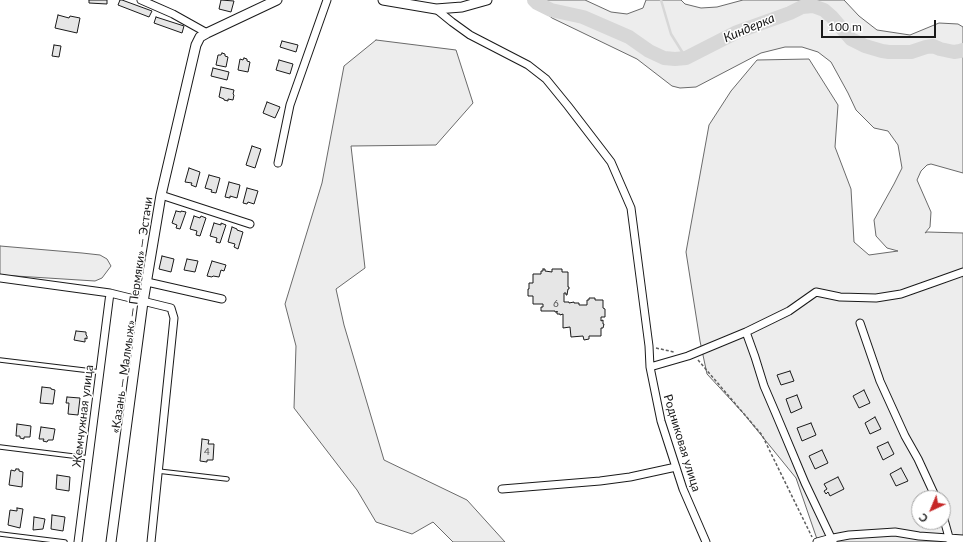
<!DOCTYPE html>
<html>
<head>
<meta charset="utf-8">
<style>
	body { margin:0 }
	#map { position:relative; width:963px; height:542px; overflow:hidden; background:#fff; font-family:Lato,sans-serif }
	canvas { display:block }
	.north { position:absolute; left:911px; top:490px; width:40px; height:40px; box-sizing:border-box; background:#fff; border:1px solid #a3a3a3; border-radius:50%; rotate:224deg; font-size:11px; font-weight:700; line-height:16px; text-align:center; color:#1a1a1a }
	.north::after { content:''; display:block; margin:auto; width:14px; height:18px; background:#c62828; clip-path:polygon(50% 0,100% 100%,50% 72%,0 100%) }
	.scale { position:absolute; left:821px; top:20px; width:115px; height:18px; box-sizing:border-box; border:2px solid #1a1a1a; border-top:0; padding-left:5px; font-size:12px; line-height:14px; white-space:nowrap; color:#1a1a1a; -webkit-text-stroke:3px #fff; paint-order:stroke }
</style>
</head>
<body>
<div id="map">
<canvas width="963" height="542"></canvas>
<div class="north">С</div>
<div class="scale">100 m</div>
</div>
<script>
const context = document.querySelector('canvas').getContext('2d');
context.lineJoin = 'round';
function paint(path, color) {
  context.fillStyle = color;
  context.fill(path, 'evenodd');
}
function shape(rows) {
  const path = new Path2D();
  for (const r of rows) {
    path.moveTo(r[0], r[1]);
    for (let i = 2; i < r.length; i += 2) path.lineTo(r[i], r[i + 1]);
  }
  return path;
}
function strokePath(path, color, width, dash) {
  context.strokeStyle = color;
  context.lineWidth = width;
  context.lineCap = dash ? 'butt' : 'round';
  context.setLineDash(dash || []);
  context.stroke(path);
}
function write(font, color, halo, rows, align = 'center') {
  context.font = font + ' Lato,sans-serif';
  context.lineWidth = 3;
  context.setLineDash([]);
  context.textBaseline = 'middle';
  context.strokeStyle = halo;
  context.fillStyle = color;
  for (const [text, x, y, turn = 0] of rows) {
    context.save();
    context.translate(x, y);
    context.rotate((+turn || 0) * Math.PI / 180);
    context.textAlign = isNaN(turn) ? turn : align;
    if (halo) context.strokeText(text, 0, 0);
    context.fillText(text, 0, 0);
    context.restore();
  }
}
const green = shape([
	[536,0,585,0,611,12,627,14,643,8,646,0,681,0,685,4,701,8,717,7,743,0,844,0,859,16,877,30,910,35,939,23,958,24,963,27,963,173,931,164,927,165,921,171,917,180,931,212,930,227,925,233,927,232,963,233,963,542,818,542,796,478,744,414,707,374,700,341,686,252,709,125,731,91,757,60,809,59,838,105,835,147,851,189,854,242,869,255,898,251,887,248,876,236,874,220,894,184,902,168,898,145,888,131,874,128,856,110,848,93,831,62,818,52,802,47,785,47,761,53,696,87,680,88,672,86,637,59,552,18,542,10,536,0],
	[919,498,943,498,943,522,919,522,919,498],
	[376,40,456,50,473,103,436,145,351,146,365,268,336,289,344,325,384,460,467,500,505,542,453,542,433,522,412,534,376,522,357,490,294,408,296,346,285,304,322,183,344,66,376,40],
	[0,246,82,253,100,255,107,259,111,266,102,278,95,281,0,275,0,246]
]);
paint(green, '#ededed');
strokePath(green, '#6a6a6a', 1);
strokePath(shape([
	[661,0,671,34,686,58]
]), '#d7d7d7', 2.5);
strokePath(shape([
	[534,0,537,3,551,10,583,17,629,37,649,51,664,58,675,59,686,58,737,32,790,13,802,7,813,6,824,10,832,17,851,39,865,46,882,51,889,52,911,52,926,47,933,46,940,49,954,52,960,51,963,50]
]), '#d7d7d7', 14);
const building = shape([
	[89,0,107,0,107,4,89,3,89,0],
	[120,0,122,0,152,11,149,17,118,5,120,0],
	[221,0,234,1,231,12,219,9,221,0],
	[58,15,69,18,70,16,80,18,77,33,55,28,58,15],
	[156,17,184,26,182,33,154,23,156,17],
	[282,41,298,45,296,52,280,47,282,41],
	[54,45,61,46,59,57,52,56,54,45],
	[222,53,225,54,225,56,228,57,226,67,216,65,218,55,221,55,222,53],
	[244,58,247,59,247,61,250,62,248,72,238,70,240,59,243,60,244,58],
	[279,60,293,64,290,74,276,70,279,60],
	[213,68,229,72,227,80,211,76,213,68],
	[221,87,234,90,233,94,234,95,233,100,228,99,228,101,224,100,224,99,219,97,221,87],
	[267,102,280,107,275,118,263,113,267,102],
	[252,146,261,149,255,168,246,165,252,146],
	[189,168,200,172,196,187,191,185,192,183,185,182,189,168],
	[209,175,220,178,216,193,211,192,212,190,205,188,209,175],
	[229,182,240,185,237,198,230,196,230,198,225,197,229,182],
	[247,188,258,191,254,204,248,202,247,204,243,203,247,188],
	[176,211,181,212,181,211,186,212,180,229,176,228,177,225,172,223,176,211],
	[194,216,200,218,201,216,206,218,200,236,196,235,197,231,190,229,194,216],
	[214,223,221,225,221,223,226,225,220,243,216,242,217,238,210,236,214,223],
	[232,227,237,229,237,230,243,232,238,249,234,247,235,244,228,242,232,227],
	[162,256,174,259,171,272,159,269,162,256],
	[187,259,198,261,195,272,184,270,187,259],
	[212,261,226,265,224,271,221,270,219,277,213,276,212,277,207,276,212,261],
	[543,269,545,269,545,271,552,272,552,269,562,269,562,272,568,272,568,287,569,287,569,289,568,289,567,295,566,295,566,293,564,293,564,302,569,302,569,303,574,302,574,303,579,303,579,305,587,305,587,300,589,300,589,298,595,298,595,300,603,300,603,308,605,309,605,317,601,317,601,321,603,320,603,324,604,324,603,328,601,328,601,336,589,336,589,339,584,340,583,336,571,337,570,327,563,328,563,314,560,315,560,314,557,314,557,311,557,312,555,312,555,311,541,311,541,307,543,307,543,304,533,304,533,296,528,296,528,289,529,289,529,283,533,283,533,274,541,274,541,271,543,271,543,269],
	[76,331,86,332,86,335,87,336,87,339,85,338,85,342,74,340,76,331],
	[790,371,794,381,781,385,777,375,790,371],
	[42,387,51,388,51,389,55,390,53,404,40,403,42,387],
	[864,390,870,403,859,408,853,396,864,390],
	[797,395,802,408,791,413,786,399,797,395],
	[67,397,80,398,78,415,68,414,69,403,66,403,67,397],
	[875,417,881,429,870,434,865,423,875,417],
	[811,423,816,435,802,441,797,428,811,423],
	[17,424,31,426,30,437,24,437,24,439,20,438,20,436,16,436,17,424],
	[41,427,55,429,53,440,48,440,47,442,43,441,44,439,39,439,41,427],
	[202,439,209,440,208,444,214,444,213,460,207,460,207,462,200,461,202,439],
	[888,442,894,454,883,460,877,447,888,442],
	[822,450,828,463,815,469,809,456,822,450],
	[901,468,908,481,896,486,890,474,901,468],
	[16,469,19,469,19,471,23,472,22,487,9,485,11,470,15,471,16,469],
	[57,475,70,477,69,491,56,489,57,475],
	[838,477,844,489,830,496,828,492,826,494,824,491,827,489,824,484,838,477],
	[17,508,23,509,20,528,8,525,10,510,17,511,17,508],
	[52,515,65,517,63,531,51,529,52,515],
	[34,517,45,519,43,529,33,530,34,517]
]);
paint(building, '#e6e6e6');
strokePath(building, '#1a1a1a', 1);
const service = shape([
	[0,360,100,372],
	[0,447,89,458],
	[158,471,227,479],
	[0,534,65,542]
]);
const minor = shape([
	[141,0,173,14,207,33],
	[436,9,452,22,470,35,528,65,546,79,568,106,611,162,631,208,649,346,650,367,661,421,683,489,706,542],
	[278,163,290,105,327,0],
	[161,195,250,224],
	[0,278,110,293,171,308,174,318,151,542],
	[147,282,222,299],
	[860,323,880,381,905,436,918,459,936,498],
	[746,332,755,357,764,386,776,414,805,483,833,542],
	[650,367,688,356,746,332,789,311,816,292,840,297,876,298,901,294,935,282,963,272],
	[502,489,600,481,630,477,676,467],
	[943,516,950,541],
	[78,542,110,293],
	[817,542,828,539,849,535,895,532,919,536,963,539]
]);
const tertiary = shape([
	[383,0,436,9,462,7,487,0],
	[111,542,143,302,161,195,196,45,200,37,207,33,277,0]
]);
strokePath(service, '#1a1a1a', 5.5);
strokePath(minor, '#1a1a1a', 9);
strokePath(tertiary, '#1a1a1a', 11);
strokePath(shape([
	[656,348,674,352],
	[698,360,762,435,812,537]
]), '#5f5f5f', 1.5, [3, 2]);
strokePath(service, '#fff', 3.5);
strokePath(minor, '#fff', 7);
strokePath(tertiary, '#fff', 9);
write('10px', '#4d4d4d', null, [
	["6",556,304],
	["4",207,452]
]);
write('12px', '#1a1a1a', '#fff', [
	["«Казань — Малмыж» — Пермяки» — Эстачи",132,315,-82],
	["Жемчужная улица",83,416,-83],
	["Родниковая улица",682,443,73]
]);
write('italic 13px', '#1a1a1a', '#fff', [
	["Киндерка",749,28,-23]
]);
</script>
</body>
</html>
